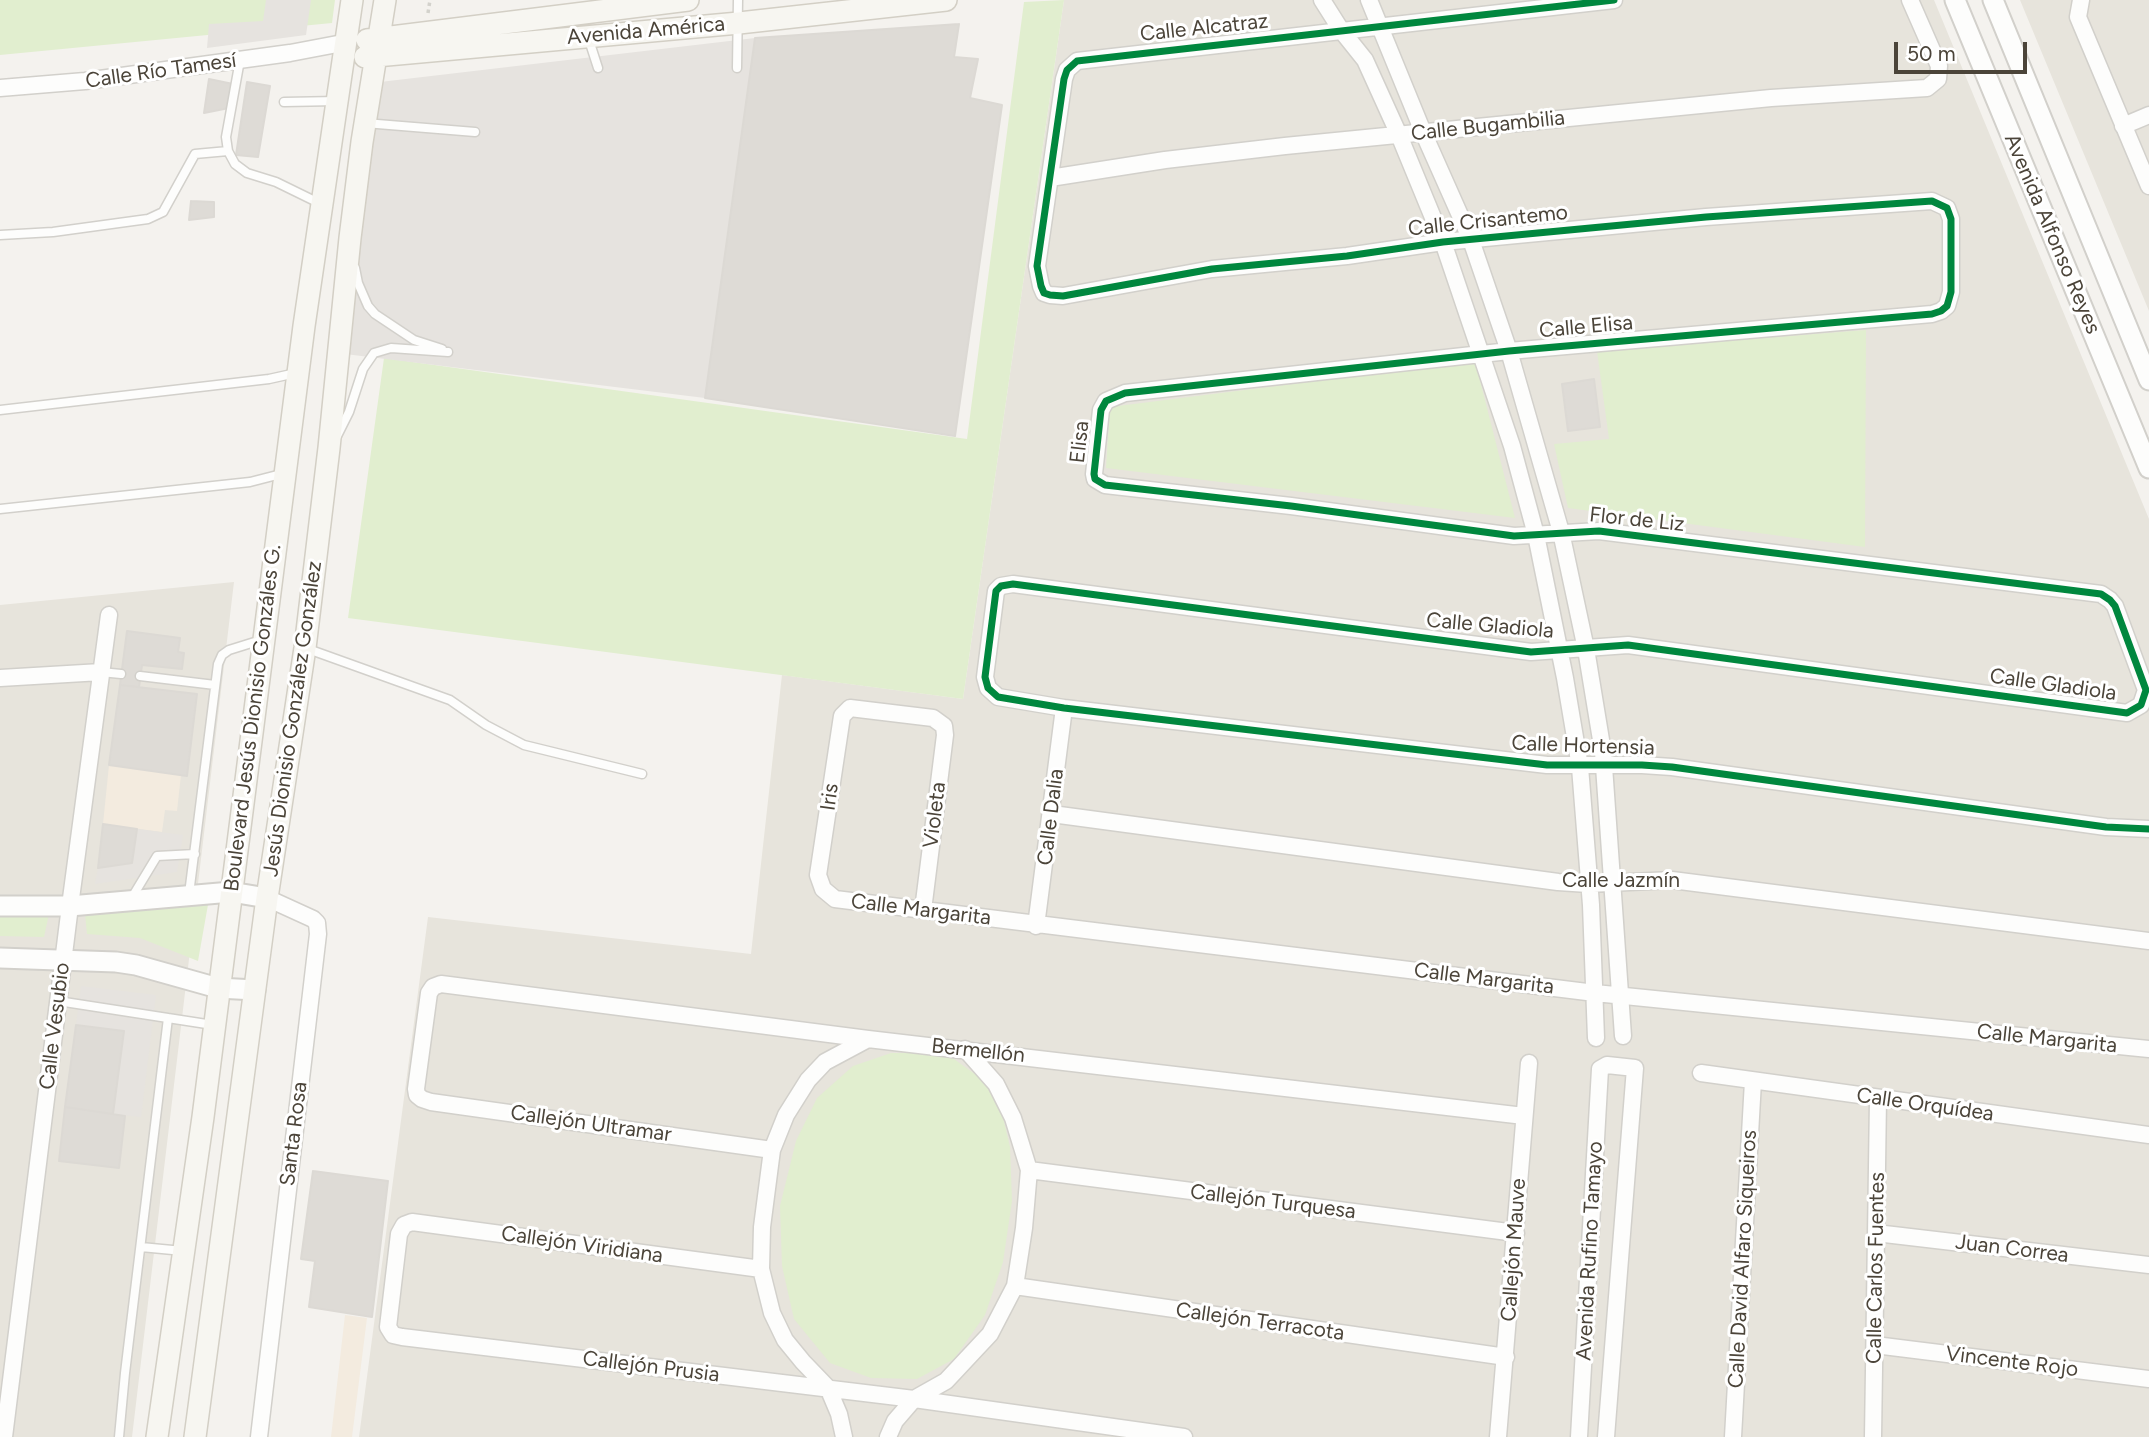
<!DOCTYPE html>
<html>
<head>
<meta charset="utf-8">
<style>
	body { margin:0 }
	#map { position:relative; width:2149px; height:1437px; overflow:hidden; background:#f4f2ee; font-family:Figtree,sans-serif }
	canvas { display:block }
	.scale { position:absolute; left:1894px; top:42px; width:133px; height:32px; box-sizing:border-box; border:4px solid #4b4439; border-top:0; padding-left:9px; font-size:21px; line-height:24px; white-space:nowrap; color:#4b4439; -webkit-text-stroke:5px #fff; paint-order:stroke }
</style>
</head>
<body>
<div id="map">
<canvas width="2149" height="1437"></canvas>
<div class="scale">50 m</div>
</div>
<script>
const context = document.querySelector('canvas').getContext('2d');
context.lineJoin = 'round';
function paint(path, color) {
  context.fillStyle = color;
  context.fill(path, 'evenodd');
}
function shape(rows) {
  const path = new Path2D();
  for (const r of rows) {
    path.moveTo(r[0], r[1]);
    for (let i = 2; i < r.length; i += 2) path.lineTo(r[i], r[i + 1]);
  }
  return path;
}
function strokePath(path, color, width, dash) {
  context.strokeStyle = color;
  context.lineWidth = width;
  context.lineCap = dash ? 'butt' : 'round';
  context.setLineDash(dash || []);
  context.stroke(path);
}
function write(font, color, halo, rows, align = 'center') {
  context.font = font + ' Figtree,sans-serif';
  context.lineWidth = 6;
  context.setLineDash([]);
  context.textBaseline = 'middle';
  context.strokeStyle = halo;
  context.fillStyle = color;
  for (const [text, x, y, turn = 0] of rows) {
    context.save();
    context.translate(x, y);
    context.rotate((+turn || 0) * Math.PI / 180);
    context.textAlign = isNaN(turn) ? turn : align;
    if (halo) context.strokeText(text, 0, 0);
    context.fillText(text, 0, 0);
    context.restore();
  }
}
paint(shape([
	[1064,0,1934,0,2149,519,2149,1437,359,1437,428,917,751,954,782,675,963,699],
	[2020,0,2149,0,2149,311],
	[234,582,132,1437,0,1437,0,605]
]), '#e7e4dc');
paint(shape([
	[109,765,181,775,177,811,165,810,162,832,103,824],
	[345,1315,367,1318,352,1437,331,1437]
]), '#f3ebdf');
paint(shape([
	[0,0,335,0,332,23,0,55],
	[1064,0,963,699,348,618,384,358,967,439,1024,2],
	[1866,330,1865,547,1568,508,1554,444,1609,439,1597,351],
	[1475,361,1515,518,1106,468,1110,407],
	[209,899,198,961,140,938,87,934,85,914],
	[0,913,49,914,44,937,0,936],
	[891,1053,919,1053,954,1059,983,1080,1002,1113,1010,1147,1012,1201,1003,1262,985,1315,954,1359,917,1379,871,1378,830,1363,794,1319,782,1266,780,1206,796,1141,817,1098,853,1066]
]), '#e1eecf');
paint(shape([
	[266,0,311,0,306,35,207,48,209,24,263,21],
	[755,38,705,398,345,354,380,82],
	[137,829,183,835,177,872,95,884,98,868,132,863],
	[81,986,156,995,141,1117,113,1114,123,1031,76,1025]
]), '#e6e3df');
const building = shape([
	[959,24,954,57,978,59,970,98,1002,105,955,436,705,398,755,38,959,24],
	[209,79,233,84,229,108,204,113,209,79],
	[247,82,270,86,258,157,236,155,247,82],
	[191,201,214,202,214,217,189,220,191,201],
	[1594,379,1600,427,1568,431,1562,384,1594,379],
	[127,631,180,638,178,652,184,653,182,669,142,665,139,687,120,685,127,631],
	[120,685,197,694,187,776,109,765,120,685],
	[103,824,137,829,132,863,98,868,103,824],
	[76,1025,124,1031,113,1114,65,1107,76,1025],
	[65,1107,125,1116,119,1168,59,1161,65,1107],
	[313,1171,388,1181,372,1317,309,1307,315,1261,301,1259,313,1171]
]);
paint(building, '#dedbd6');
strokePath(building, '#dcd9d4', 2);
const service = shape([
	[588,37,598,68],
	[240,60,226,137,228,151,235,164,247,173,276,182,321,204],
	[737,68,738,0],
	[284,102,337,101],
	[365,123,475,132],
	[0,235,53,232,148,219,163,212,195,154,228,151],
	[355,268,358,283,368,306,375,314,414,340,442,349],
	[0,410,269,379,296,373],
	[336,438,349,412,363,369,374,353,391,348,448,352],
	[0,509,250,482,285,473],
	[308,649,450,700,486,725,524,745,642,774],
	[101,672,121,674],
	[140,676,215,685],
	[189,894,218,664,222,655,229,650,261,640],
	[131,899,157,856,195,854],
	[58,1001,213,1025],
	[141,1247,183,1251],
	[119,1437,125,1373,168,1018]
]);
const minor = shape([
	[1322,0,1341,30,1365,60,1399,135,1443,242,1512,446,1536,535,1565,678,1580,767,1591,905,1596,1038],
	[1369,0,1423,132,1471,240,1509,351,1561,532,1586,649,1603,752,1623,1036],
	[1614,0,1077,61,1067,70,1064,79,1037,266,1041,286,1044,293,1050,295,1063,296,1212,269,1347,256,1443,242,1706,217,1932,201,1947,208,1951,219,1951,292,1947,306,1941,311,1932,314,1509,351,1125,393,1106,401,1101,410,1094,474,1095,479,1105,485,1291,506,1514,536,1599,531,2101,594,2110,600,2115,606,2146,690,2141,705,2127,713,1628,645,1531,652,1013,584,1001,586,996,591,985,677,988,688,998,697,1064,708,1547,765,1642,765,1672,767,2106,827,2149,829],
	[2081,0,2078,17,2149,186],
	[0,88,85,81,290,53,348,42],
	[2123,126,2149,115],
	[1050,178,1165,160,1285,146,1771,98,1927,88,1938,79,1939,66,1910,0],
	[0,678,101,672],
	[1052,814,1558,882,1588,884,1672,880,2149,941],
	[923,910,945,735,944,726,933,718,850,708,842,716,818,875,823,889,835,899,1595,993,2149,1049],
	[1036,926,1064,708],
	[1701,1073,2149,1135],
	[772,1150,431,1102,422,1099,417,1095,416,1089,429,993,433,987,441,984,868,1039,1524,1116],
	[1029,1170,1516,1233],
	[1876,1233,2149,1265],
	[761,1269,412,1222,404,1225,399,1234,388,1327,393,1335,402,1337,914,1399,1184,1437],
	[1015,1286,1506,1357],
	[1875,1345,2149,1379],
	[4,1437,70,906,109,615],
	[259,1437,318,934,317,923,313,919,267,898],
	[844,1437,839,1414,828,1388,803,1362,785,1340,772,1313,761,1269,762,1227,772,1150,786,1115,808,1080,825,1062,868,1039],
	[888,1437,895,1421,914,1399,946,1381,990,1334,1015,1286,1024,1228,1029,1170,1013,1118,996,1084,965,1049],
	[1498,1437,1529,1063],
	[1579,1437,1600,1069,1607,1065,1635,1068,1606,1437],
	[1733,1437,1753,1081],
	[1873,1437,1878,1099]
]);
const tertiary = shape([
	[1955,0,2149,468],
	[1993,0,2149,380],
	[0,906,70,906,231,892,267,898],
	[0,958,116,962,136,965,218,988,255,990]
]);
const secondary = shape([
	[367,40,688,0],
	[365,57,739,23,946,0],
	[157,1437,203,1117,304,326,352,0],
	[195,1437,267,898,305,648,329,448,350,238,362,142,385,0]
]);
strokePath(service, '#d2d0cb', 11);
strokePath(minor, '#d2d0cb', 19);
strokePath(tertiary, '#d2d0cb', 23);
strokePath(secondary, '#d3cfc5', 24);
strokePath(shape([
	[428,13,430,0]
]), '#d3d2cc', 3.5, [3.5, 3.5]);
strokePath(service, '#fdfdfc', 8);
strokePath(minor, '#fdfdfc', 16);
strokePath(tertiary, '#fdfdfc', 19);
strokePath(secondary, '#f7f6f1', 21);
strokePath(shape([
	[1614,0,1077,61,1067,70,1064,79,1037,266,1041,286,1044,293,1050,295,1063,296,1212,269,1347,256,1443,242,1706,217,1932,201,1947,208,1951,219,1951,292,1947,306,1941,311,1932,314,1509,351,1125,393,1106,401,1101,410,1094,474,1095,479,1105,485,1291,506,1514,536,1599,531,2101,594,2110,600,2115,606,2146,690,2141,705,2127,713,1628,645,1531,652,1013,584,1001,586,996,591,985,677,988,688,998,697,1064,708,1547,765,1642,765,1672,767,2106,827,2149,829]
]), '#00873e', 7);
write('21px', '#4b4439', '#fff', [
	["Calle Alcatraz",1204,28,-6],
	["Avenida América",646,31,-5],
	["Calle Río Tamesí",161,71,-8],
	["Calle Bugambilia",1488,126,-6],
	["Calle Crisantemo",1488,221,-6],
	["Avenida Alfonso Reyes",2052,234,67],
	["Calle Elisa",1586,327,-5],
	["Elisa",1080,442,-84],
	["Flor de Liz",1637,520,6],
	["Calle Gladiola",1490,626,5],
	["Calle Gladiola",2053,685,8],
	["Boulevard Jesús Dionisio Gonzáles G.",253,718,-83],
	["Jesús Dionisio González González",293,719,-82],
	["Calle Hortensia",1583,746,2],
	["Iris",830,797,-82],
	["Violeta",935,815,-83],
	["Calle Dalia",1051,817,-83],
	["Calle Jazmín",1621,881],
	["Calle Margarita",921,910,7],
	["Calle Margarita",1484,979,7],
	["Calle Vesubio",55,1026,-83],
	["Calle Margarita",2047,1039,6],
	["Bermellón",978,1051,6],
	["Calle Orquídea",1925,1105,8],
	["Callejón Ultramar",591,1124,8],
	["Santa Rosa",294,1134,-83],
	["Callejón Turquesa",1273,1202,7],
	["Callejón Viridiana",582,1245,8],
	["Juan Correa",2012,1249,7],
	["Callejón Mauve",1514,1250,-86],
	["Avenida Rufino Tamayo",1590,1251,-87],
	["Calle David Alfaro Siqueiros",1743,1259,-87],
	["Calle Carlos Fuentes",1876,1268,-89],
	["Callejón Terracota",1260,1322,8],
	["Vincente Rojo",2012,1362,7],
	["Callejón Prusia",651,1367,7]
]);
</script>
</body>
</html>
